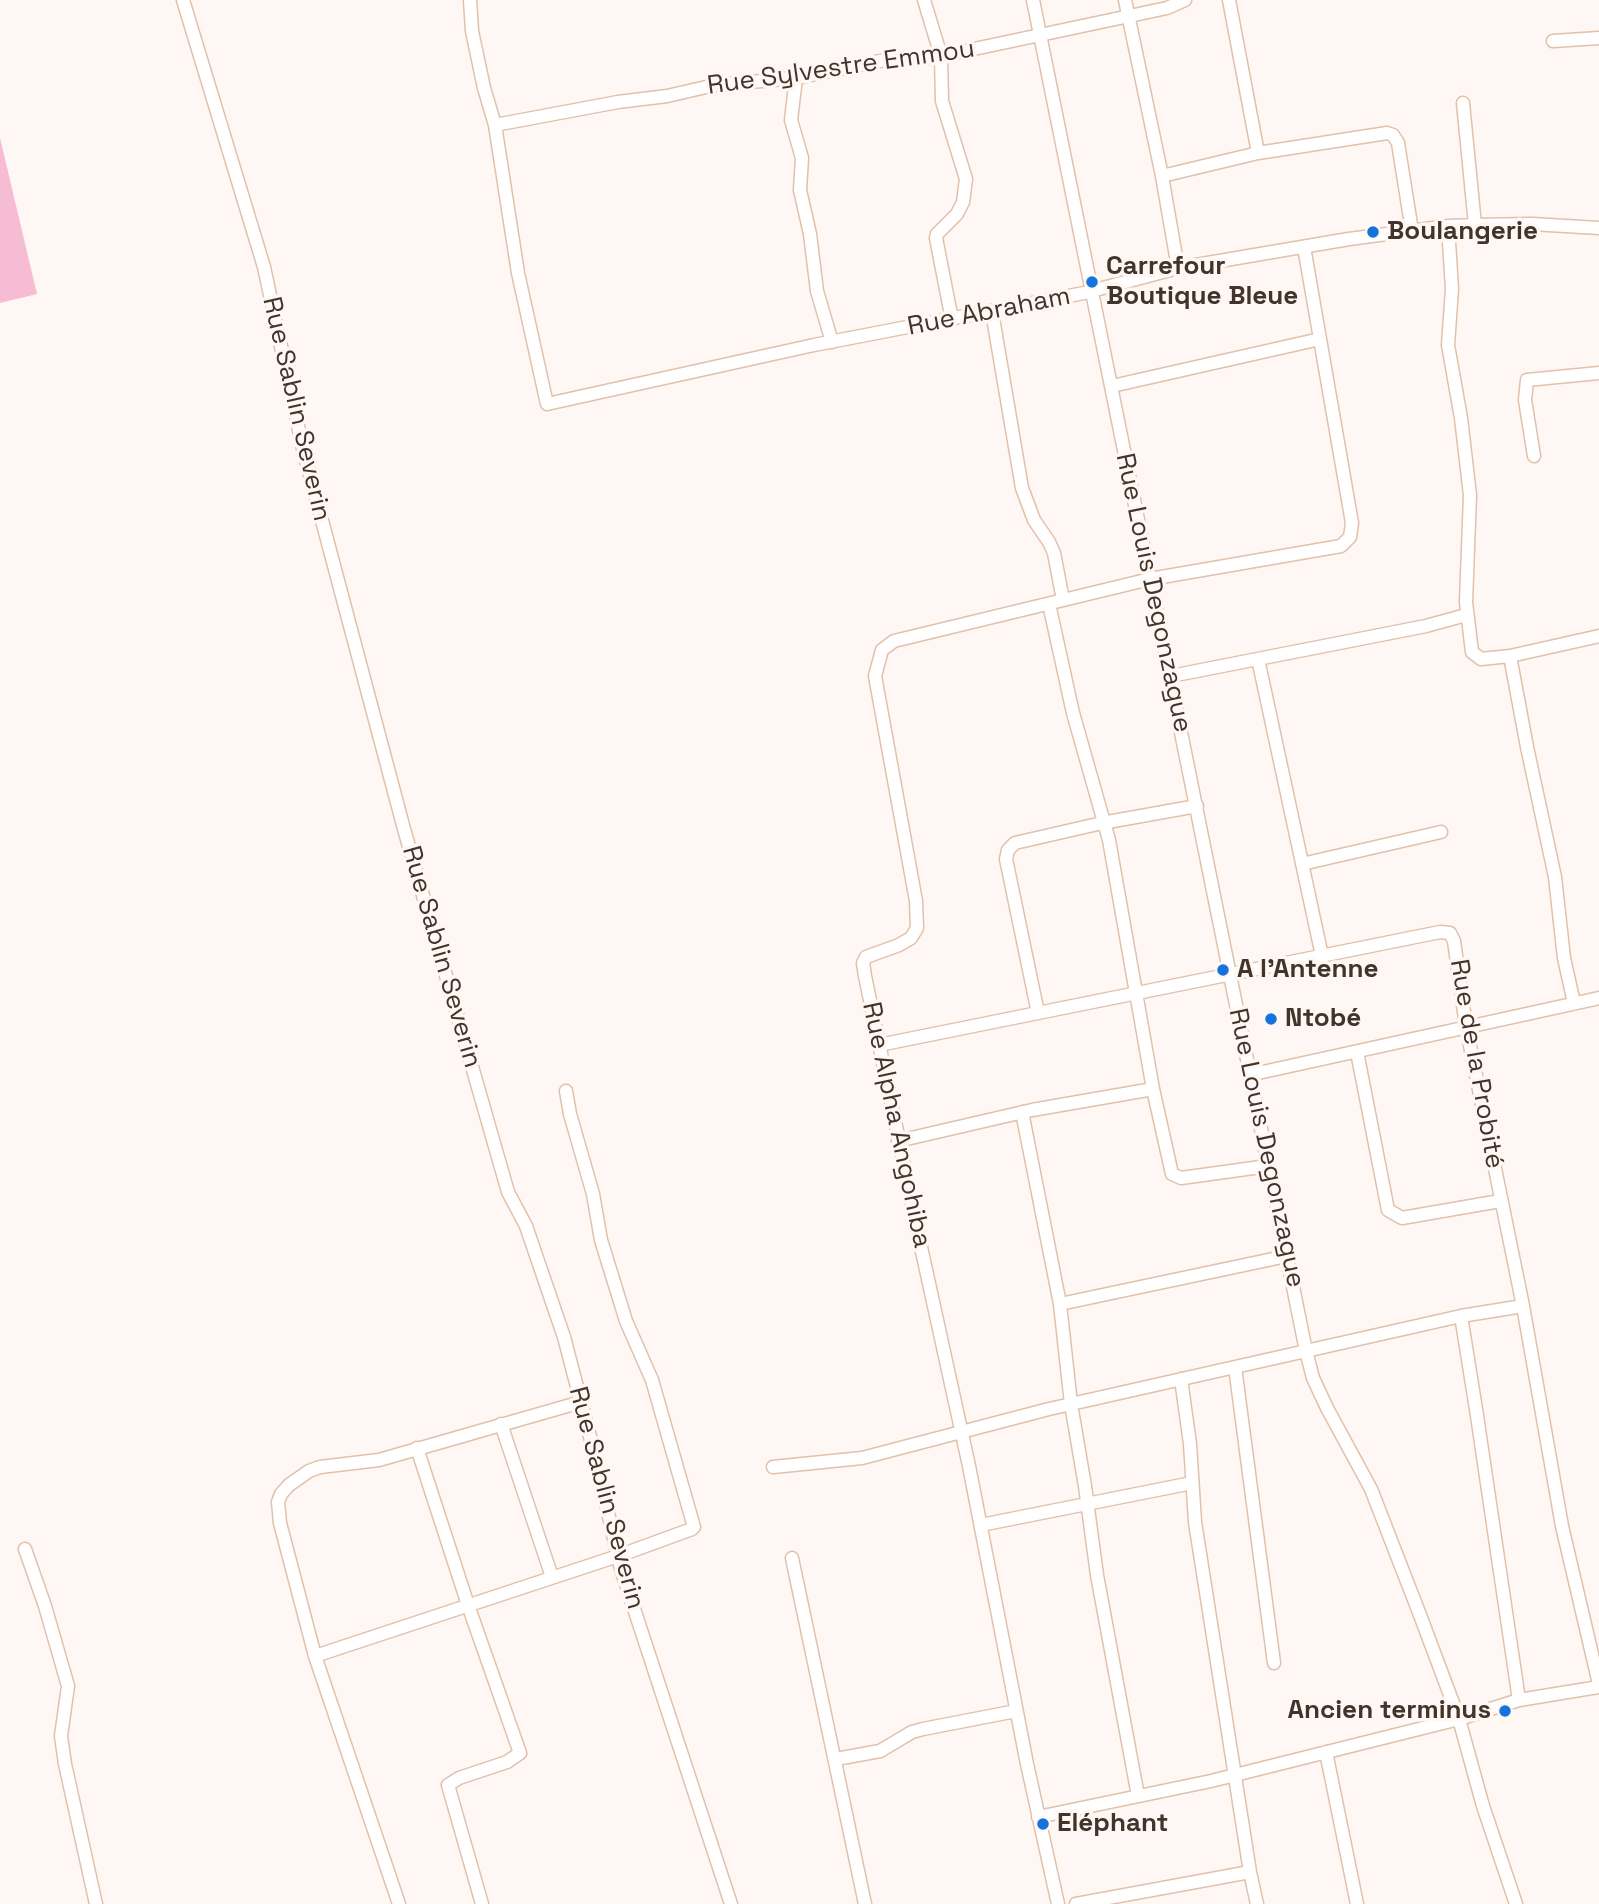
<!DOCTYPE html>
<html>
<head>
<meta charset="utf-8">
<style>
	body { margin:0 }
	canvas { display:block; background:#fef7f3 }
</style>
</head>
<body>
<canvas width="1599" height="1904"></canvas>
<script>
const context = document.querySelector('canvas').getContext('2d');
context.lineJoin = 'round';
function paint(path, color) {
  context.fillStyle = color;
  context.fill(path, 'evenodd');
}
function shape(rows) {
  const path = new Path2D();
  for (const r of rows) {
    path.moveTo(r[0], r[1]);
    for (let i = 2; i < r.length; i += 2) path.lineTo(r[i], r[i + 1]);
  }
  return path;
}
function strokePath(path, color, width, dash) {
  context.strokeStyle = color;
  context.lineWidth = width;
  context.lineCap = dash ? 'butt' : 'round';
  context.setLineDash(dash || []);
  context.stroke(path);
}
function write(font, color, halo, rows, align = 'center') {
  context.font = font + ' "Space Grotesk",sans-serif';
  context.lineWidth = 7;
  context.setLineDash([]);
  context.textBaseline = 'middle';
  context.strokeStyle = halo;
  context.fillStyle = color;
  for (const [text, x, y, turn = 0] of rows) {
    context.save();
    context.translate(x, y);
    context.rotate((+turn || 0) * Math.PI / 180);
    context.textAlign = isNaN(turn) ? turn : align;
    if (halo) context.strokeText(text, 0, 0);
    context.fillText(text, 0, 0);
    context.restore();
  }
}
paint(shape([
	[0,138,37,294,0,303]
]), '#f6bcd3');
const street = shape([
	[183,0,264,267,303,449,404,829,508,1192,526,1226,564,1337,594,1452,621,1569,731,1904],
	[470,0,472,31,484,88,495,125,518,273,547,404,814,345,1084,293,1178,268,1349,239,1448,226,1475,225,1532,224,1599,228],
	[924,0,941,56,942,101,966,179,963,202,957,214,937,234,936,238,952,320],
	[1033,0,1306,1351,1313,1378,1327,1408,1371,1489,1420,1615,1459,1719,1483,1806,1516,1904],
	[1125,0,1162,176,1178,268],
	[1229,0,1258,153],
	[1553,41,1599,38],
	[796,78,791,120,802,158,800,190,810,234,817,291,832,342],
	[1463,103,1475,225],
	[495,125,618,102,667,96,715,85,796,78,890,59,921,59,941,56,1167,8,1185,0],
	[1162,176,1258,153,1387,133,1393,135,1398,143,1412,231],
	[1448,226,1452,289,1448,345,1461,418,1470,495,1466,602,1472,652,1481,659,1510,656,1599,636],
	[992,312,1022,488,1034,520,1049,542,1054,553,1063,600],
	[1112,386,1320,339],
	[1534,456,1525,400,1527,380,1599,373],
	[1049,604,1073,713,1109,840,1153,1089,1172,1174,1181,1178,1268,1166],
	[1510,656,1527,747,1555,877,1564,958,1574,1003],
	[1258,659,1322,956],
	[1171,676,1426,626,1466,615],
	[1302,864,1441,832],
	[1038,1013,1006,859,1008,850,1015,843,1102,823,1197,806],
	[879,1045,1440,932,1450,933,1454,941,1466,1026,1523,1306,1562,1526,1599,1684],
	[1357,1052,1388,1210,1402,1218,1500,1201],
	[1249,1075,1599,998],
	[1022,1112,1060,1304,1071,1404,1085,1486,1097,1575,1138,1796],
	[898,1141,1032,1110,1153,1089],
	[1060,1304,1287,1256],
	[1235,1367,1274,1663],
	[1181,1379,1190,1444,1195,1522,1250,1872,1257,1904],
	[501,1424,552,1577],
	[417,1448,468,1605,520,1753,507,1762,459,1778,448,1785,482,1904],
	[773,1467,862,1458,1049,1409,1461,1316],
	[981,1525,1192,1483],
	[25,1549,45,1606,68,1686,61,1736,65,1764,96,1904],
	[792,1558,865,1904],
	[315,1656,618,1556,692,1529,694,1527,652,1380,626,1321,601,1240,593,1194,570,1114,566,1091],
	[1519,1700,1476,1409,1461,1316,1523,1306],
	[1326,1752,1357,1904],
	[836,1759,880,1751,912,1732,923,1729,1016,1711],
	[1038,1817,1211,1781,1459,1719,1519,1700,1599,1687],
	[399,1904,315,1656,280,1523,278,1502,281,1494,289,1485,309,1471,320,1467,379,1460,581,1402],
	[1058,1904,1027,1764,969,1466,921,1247,865,976,863,963,866,957,899,945,911,938,917,928,916,901,875,676,882,650,894,641,1150,579,1341,546,1350,537,1352,523,1304,247],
	[1076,1904,1250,1872]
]);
strokePath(street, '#e1c1aa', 15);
strokePath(street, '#fff', 12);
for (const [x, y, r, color] of [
	[1373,232,7,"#1673dc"],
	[1092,282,7,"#1673dc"],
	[1223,970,7,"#1673dc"],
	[1271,1019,7,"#1673dc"],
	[1505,1711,7,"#1673dc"],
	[1043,1824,7,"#1673dc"]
]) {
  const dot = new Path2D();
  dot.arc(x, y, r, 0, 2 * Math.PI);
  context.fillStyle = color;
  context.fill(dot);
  strokePath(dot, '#fef7f3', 2.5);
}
write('26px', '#41342b', '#fef7f3', [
	["Rue Sylvestre Emmou",841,68,-8],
	["Rue Abraham",989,312,-11],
	["Rue Sablin Severin",296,409,77],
	["Rue Louis Degonzague",1153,593,78],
	["Rue Sablin Severin",441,957,74],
	["Rue de la Probité",1476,1064,80],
	["Rue Alpha Angohiba",896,1125,78],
	["Rue Louis Degonzague",1266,1148,78],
	["Rue Sablin Severin",606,1498,75]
]);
write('bold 26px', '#41342b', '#fef7f3', [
	["Boulangerie",1387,232],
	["Carrefour",1106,267],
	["Boutique Bleue",1106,297],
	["A l'Antenne",1237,970],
	["Ntobé",1285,1019],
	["Ancien terminus",1491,1711,"right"],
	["Eléphant",1057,1824]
], 'left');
</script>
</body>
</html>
